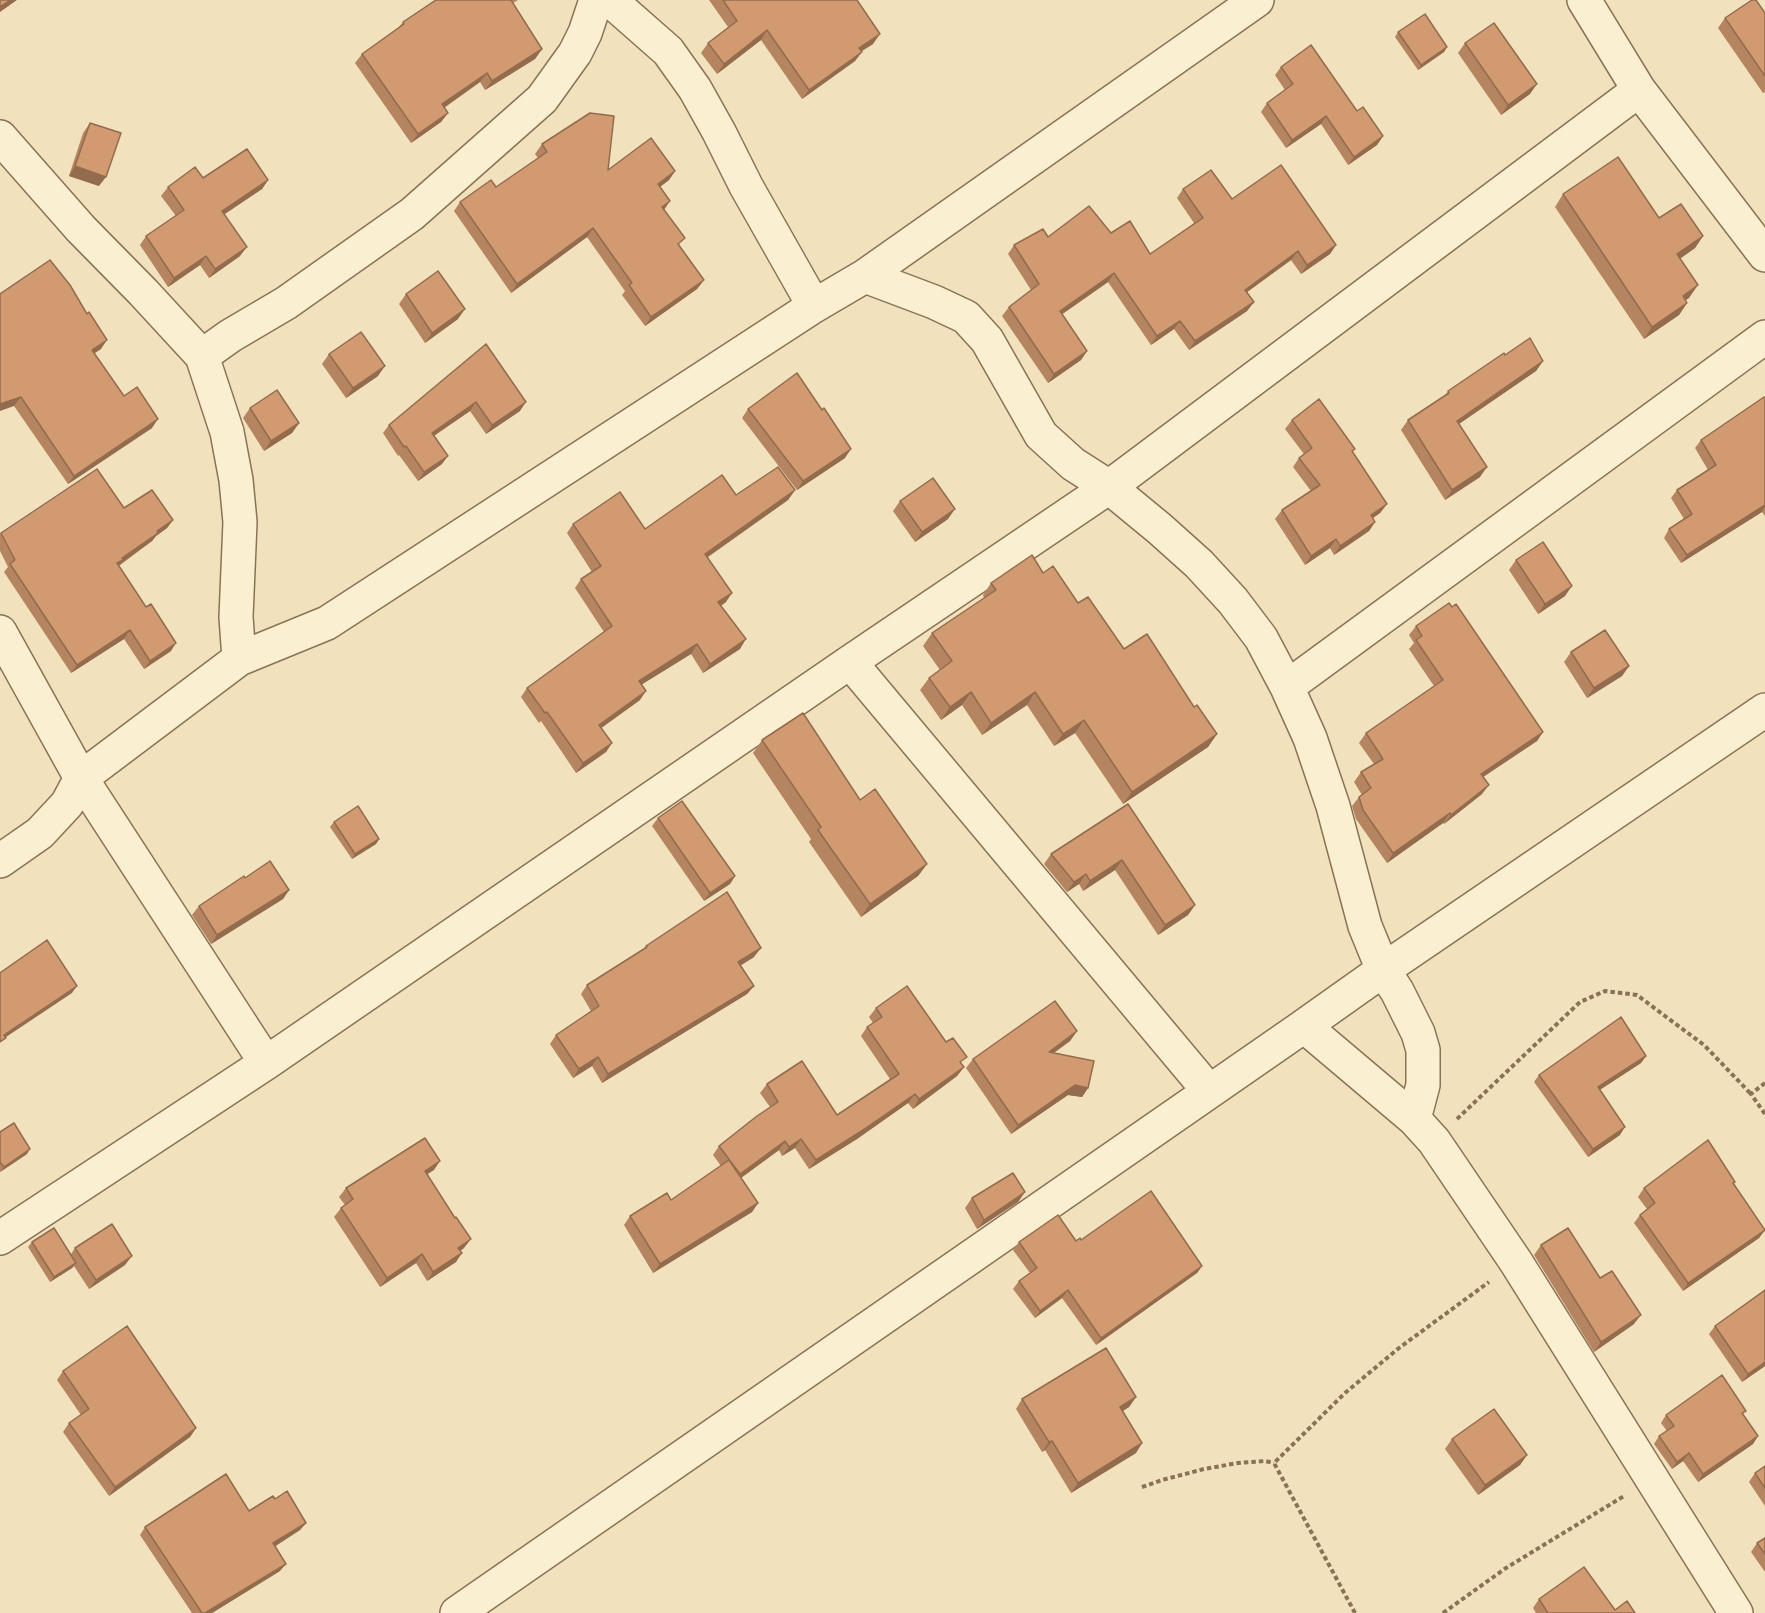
<!DOCTYPE html>
<html>
<head>
<meta charset="utf-8">
<style>
	body { margin:0 }
	canvas { display:block; background:#f1e2bd }
</style>
</head>
<body>
<canvas width="1765" height="1613"></canvas>
<script>
const context = document.querySelector('canvas').getContext('2d');
context.lineJoin = 'round';
function shape(rows) {
  const path = new Path2D();
  for (const r of rows) {
    path.moveTo(r[0], r[1]);
    for (let i = 2; i < r.length; i += 2) path.lineTo(r[i], r[i + 1]);
  }
  return path;
}
function strokePath(path, color, width, dash) {
  context.strokeStyle = color;
  context.lineWidth = width;
  context.lineCap = dash ? 'butt' : 'round';
  context.setLineDash(dash || []);
  context.stroke(path);
}
function paint(path, color) {
  context.fillStyle = color;
  context.fill(path, 'evenodd');
}
const minor = shape([
	[610,0,668,51,695,89,719,132,746,186,814,306],
	[1584,0,1639,90,1765,255],
	[0,137,81,229,143,292,202,356],
	[865,276,934,302,966,317,987,340,1041,435,1073,464,1109,487,1160,529,1199,564,1233,601,1261,638,1287,687,1310,738,1333,806,1365,926,1383,970,1397,991,1418,1033,1423,1050,1423,1085,1414,1119],
	[0,632,81,778,266,1063],
	[239,659,236,617,240,522,236,480,227,432,202,356,230,336,286,303,412,214,542,99,575,53,585,33,596,0],
	[850,662,1209,1091],
	[1287,687,1765,337],
	[0,861,40,833,67,804,81,778,239,659,327,623,814,306,865,276,1257,0],
	[1304,1026,1383,970,1765,710],
	[0,1238,266,1063,850,662,1109,487,1639,90],
	[457,1613,1304,1026,1414,1119,1434,1141,1516,1262,1736,1613]
]);
strokePath(minor, '#8a7255', 36);
strokePath(shape([
	[1765,1083,1751,1094,1765,1114],
	[1457,1119,1580,1002,1605,991,1637,995,1665,1016,1704,1045,1751,1094],
	[1142,1487,1162,1480,1204,1469,1238,1463,1265,1461,1274,1463],
	[1355,1613,1274,1463,1345,1393,1399,1348,1489,1282],
	[1443,1613,1506,1568,1624,1496]
]), '#8a7255', 4, [4.5, 3]);
strokePath(minor, '#fbefd1', 33);
paint(shape([
	[436,0,518,0,513,3,542,49,535,59,485,90,480,82,444,108,448,113,441,122,411,143,355,63,362,54,399,27,403,22],
	[709,0,857,0,873,44,862,51,855,61,802,99,761,40,717,74,701,53,708,43,728,27],
	[1765,13,1765,92,1763,93,1718,28,1725,18],
	[1398,32,1447,47,1444,52,1418,70,1395,37],
	[1465,43,1530,94,1501,115,1458,53],
	[1281,67,1357,111,1383,136,1377,145,1348,165,1321,124,1286,148,1261,112,1267,103,1285,90,1275,75],
	[90,123,99,186,69,176,83,133],
	[542,144,608,170,675,171,669,180,660,187,664,210,680,246,704,280,697,289,645,326,622,295,625,291,587,237,511,293,454,211,460,202,496,187,538,158,535,154],
	[203,178,268,180,262,189,224,214,240,256,209,278,200,265,168,287,140,245,146,236,176,216,161,196,168,187],
	[1183,189,1232,199,1336,245,1330,254,1301,274,1291,260,1247,292,1254,302,1247,311,1189,350,1174,329,1151,345,1108,282,1062,314,1087,351,1081,360,1048,383,1002,316,1009,307,1031,290,1008,254,1014,245,1048,237,1111,233,1150,254,1194,223,1177,198],
	[1563,194,1659,218,1703,236,1695,248,1680,259,1689,298,1685,300,1687,303,1679,315,1644,339,1555,207],
	[0,294,101,349,94,353,124,396,152,428,68,484,14,406],
	[406,294,458,319,425,343,399,304],
	[486,344,520,411,486,434,470,411,434,436,442,464,418,481,399,455,398,456,383,433,389,425],
	[329,354,378,376,346,398,322,364],
	[1505,355,1543,361,1536,371,1459,424,1480,477,1445,500,1401,430,1408,420,1445,396,1448,391],
	[1765,399,1765,516,1762,512,1681,563,1664,538,1669,529,1684,519,1671,498,1677,490,1708,470,1695,448,1701,440],
	[250,408,299,423,292,433,264,451,243,418],
	[748,409,845,458,797,490,742,418],
	[1292,420,1353,452,1387,504,1380,513,1373,518,1375,522,1369,531,1334,555,1330,548,1305,565,1275,519,1282,510,1311,491,1293,467,1299,458,1304,454,1285,429],
	[795,490,788,500,708,557,726,602,721,606,740,649,703,673,691,654,642,684,640,700,601,728,612,743,606,752,576,773,541,721,539,723,521,697,527,688,604,632,575,588,581,579,592,572,567,533,573,524,645,529,736,495],
	[900,501,948,519,915,542,893,511],
	[124,508,173,520,167,528,156,536,152,541,119,566,171,651,144,669,124,639,71,673,4,572,8,567,0,551,0,534,1,533],
	[1516,560,1565,596,1538,614,1509,570],
	[1043,573,1078,603,1124,649,1194,707,1217,734,1208,747,1123,804,1075,733,1054,746,1027,705,982,735,962,705,941,720,920,690,929,678,940,670,923,646,932,633,984,598,983,595,991,583],
	[1416,626,1543,732,1537,741,1483,777,1482,794,1444,824,1443,823,1387,863,1356,819,1352,806,1359,797,1362,795,1354,782,1361,772,1374,764,1359,743,1366,733,1434,686,1409,649,1414,643,1409,635],
	[1571,652,1629,666,1622,676,1587,698,1564,662],
	[762,740,860,800,927,864,918,876,861,917,809,842,811,839,753,753],
	[1128,804,1195,905,1188,915,1158,935,1115,870,1083,891,1079,884,1067,892,1044,864,1051,854],
	[658,818,735,876,730,884,704,901,652,826],
	[334,822,379,839,376,844,352,859,330,827],
	[245,878,289,890,283,899,211,944,192,915,199,906],
	[646,946,754,957,741,965,754,986,747,994,602,1083,592,1066,573,1078,550,1044,556,1035,591,1011,581,994,587,985,643,950],
	[876,1008,962,1065,964,1067,957,1076,913,1109,908,1103,857,1139,809,1169,795,1148,782,1156,779,1150,741,1178,758,1203,752,1212,653,1273,624,1225,630,1216,671,1200,721,1166,713,1155,719,1146,770,1107,760,1093,767,1084,837,1115,890,1079,861,1036,867,1027,873,1023,869,1017],
	[1077,1031,1070,1041,1054,1053,1088,1088,1082,1097,1068,1095,1011,1134,966,1068,973,1059],
	[1646,1056,1641,1063,1600,1090,1620,1135,1588,1157,1534,1082,1539,1075],
	[0,1132,27,1154,0,1172],
	[434,1170,427,1174,464,1248,460,1251,456,1262,427,1281,416,1263,380,1287,334,1217,341,1208,345,1205,339,1197,346,1188],
	[1734,1184,1765,1230,1759,1238,1683,1291,1634,1223,1640,1215,1647,1209,1638,1197,1644,1188],
	[1025,1192,1018,1202,977,1229,965,1208,972,1198],
	[1081,1240,1202,1266,1197,1273,1096,1345,1062,1298,1035,1318,1013,1289,1019,1281,1030,1273,1013,1250,1019,1242],
	[32,1242,71,1254,75,1248,125,1265,89,1289,74,1266,72,1268,50,1282,28,1247],
	[1541,1245,1600,1278,1634,1324,1594,1352,1534,1255],
	[1765,1290,1765,1366,1742,1382,1709,1334,1715,1326],
	[63,1371,196,1428,190,1437,109,1496,63,1432,69,1423,81,1415,57,1380],
	[1136,1397,1129,1407,1123,1411,1142,1443,1136,1453,1071,1493,1045,1450,1042,1452,1016,1409,1022,1399],
	[1666,1415,1743,1415,1758,1436,1753,1444,1698,1482,1683,1461,1672,1469,1654,1444,1659,1436,1667,1431,1661,1423],
	[1452,1439,1527,1455,1520,1465,1478,1495,1445,1449],
	[1765,1466,1765,1506,1749,1482,1755,1473],
	[275,1499,306,1523,300,1530,275,1546,280,1571,212,1613,192,1613,140,1535,145,1527,249,1511],
	[1765,1538,1765,1572,1751,1552,1757,1543],
	[1539,1599,1615,1610,1635,1613,1536,1613,1533,1608]
]), '#b58460');
paint(shape([
	[11,0,17,0,0,12,0,7],
	[767,30,761,40,717,74,724,64],
	[880,34,873,44,852,57,859,48],
	[1447,47,1444,52,1418,70,1421,65],
	[542,49,535,59,485,90,492,81],
	[862,52,855,61,802,99,809,90],
	[487,73,480,82,435,114,442,104],
	[1537,84,1530,94,1501,115,1508,105],
	[448,113,441,122,411,143,418,134],
	[1326,116,1321,124,1286,148,1292,140],
	[1383,136,1377,145,1348,165,1354,157],
	[75,166,106,177,99,186,69,176],
	[675,171,669,180,652,193,658,184],
	[268,180,262,189,216,220,222,211],
	[670,201,664,210,662,207],
	[593,228,587,237,511,293,517,284],
	[1703,236,1695,248,1669,266,1677,254],
	[1336,245,1330,254,1301,274,1307,265],
	[247,247,240,256,209,278,215,269],
	[1298,251,1291,260,1239,298,1245,290],
	[206,256,200,265,168,287,174,278],
	[1114,273,1108,282,1054,320,1060,311],
	[704,280,697,289,645,326,651,317],
	[1698,285,1689,298,1674,308,1683,296],
	[1254,302,1247,311,1189,350,1195,341],
	[1687,303,1679,315,1644,339,1652,327],
	[465,309,458,319,425,343,432,333],
	[1180,321,1174,329,1151,345,1157,336],
	[107,340,101,349,86,359,92,350],
	[1087,351,1081,360,1048,383,1054,374],
	[1543,361,1536,371,1450,430,1457,421],
	[385,366,378,376,346,398,353,388],
	[21,397,14,406,0,411,0,404],
	[476,402,470,411,426,441,432,433],
	[526,402,520,411,486,434,492,425],
	[158,419,152,428,68,484,74,476],
	[299,423,292,433,264,451,271,441],
	[851,449,845,458,797,490,803,481],
	[448,456,442,464,418,481,424,472],
	[1487,467,1480,477,1445,500,1452,490],
	[795,490,788,500,699,563,705,554],
	[1387,504,1380,513,1364,524,1371,515],
	[1765,505,1765,507,1762,512,1681,563,1687,555],
	[955,509,948,519,915,542,922,532],
	[173,520,167,528,156,536,152,541,120,564,117,568,111,572,122,558,157,531],
	[1375,522,1369,531,1334,555,1340,546],
	[1336,539,1330,548,1305,565,1311,556],
	[1572,586,1565,596,1538,614,1545,604],
	[732,593,726,602,712,611,718,602],
	[130,630,124,639,71,673,77,665],
	[746,639,740,649,703,673,710,664],
	[176,643,171,651,144,669,150,661],
	[697,644,691,654,633,690,639,681],
	[1629,666,1622,676,1587,698,1594,688],
	[646,691,640,700,593,734,599,725],
	[971,692,962,705,941,720,950,707],
	[1035,692,1027,705,982,735,991,723],
	[1084,720,1075,733,1054,746,1063,734],
	[1543,732,1537,741,1474,783,1481,774],
	[1217,734,1208,747,1123,804,1132,792],
	[612,743,606,752,576,773,583,763],
	[1489,785,1482,794,1444,824,1451,815],
	[1450,813,1443,823,1387,863,1393,853],
	[379,839,376,844,352,859,355,854],
	[1122,860,1115,870,1083,891,1090,881],
	[927,864,918,876,861,917,870,904],
	[1086,874,1079,884,1067,892,1074,882],
	[735,876,730,884,704,901,710,893],
	[289,890,283,899,211,944,217,935],
	[1195,905,1188,915,1158,935,1165,925],
	[761,948,754,957,732,971,738,962],
	[77,986,72,993,0,1041,4,1035],
	[754,986,747,994,602,1083,608,1074],
	[1077,1031,1070,1041,1042,1061,1049,1052],
	[1646,1056,1641,1063,1593,1094,1598,1087],
	[598,1057,592,1066,573,1078,579,1069],
	[964,1067,957,1076,913,1109,919,1099],
	[1075,1085,1088,1088,1082,1097,1068,1095,1011,1134,1018,1125],
	[915,1094,908,1103,857,1139,809,1169,816,1160],
	[1625,1127,1620,1135,1588,1157,1593,1149],
	[801,1139,795,1148,782,1156,789,1147],
	[785,1141,779,1150,734,1183,740,1174],
	[30,1149,27,1154,0,1172,4,1167],
	[440,1161,434,1170,418,1180,425,1171],
	[1025,1192,1018,1202,977,1229,984,1220],
	[758,1203,752,1212,653,1273,660,1264],
	[1765,1230,1759,1238,1683,1291,1688,1283],
	[471,1239,464,1248,452,1257,458,1248],
	[462,1253,456,1262,427,1281,433,1272],
	[422,1254,416,1263,380,1287,387,1278],
	[132,1256,125,1265,89,1289,96,1280],
	[76,1263,72,1268,50,1282,54,1277],
	[1202,1266,1197,1273,1096,1345,1101,1338],
	[1068,1290,1062,1298,1035,1318,1040,1311],
	[1641,1315,1634,1324,1594,1352,1601,1342],
	[1765,1362,1765,1366,1742,1382,1748,1374],
	[1136,1397,1129,1407,1113,1417,1120,1407],
	[196,1428,190,1437,109,1496,115,1487],
	[1758,1436,1753,1444,1698,1482,1703,1474],
	[1052,1441,1045,1450,1042,1452,1049,1442],
	[1142,1443,1136,1453,1071,1493,1078,1483],
	[1689,1453,1683,1461,1672,1469,1677,1462],
	[1527,1455,1520,1465,1478,1495,1485,1485],
	[306,1523,300,1530,268,1551,273,1543],
	[286,1564,280,1571,212,1613,205,1613]
]), '#936c4e');
const building = shape([
	[0,0,11,0,0,7,0,0],
	[436,0,511,0,542,49,492,81,487,73,442,104,448,113,418,134,362,54,404,24,403,22,436,0],
	[723,0,857,0,880,34,859,48,862,52,809,90,767,30,724,64,708,43,737,21,723,0],
	[1752,0,1756,0,1765,13,1765,76,1725,18,1752,0],
	[1425,14,1447,47,1421,65,1398,32,1425,14],
	[1494,23,1537,84,1508,105,1465,43,1494,23],
	[1311,45,1357,111,1363,107,1383,136,1354,157,1326,116,1292,140,1267,103,1293,84,1281,67,1311,45],
	[590,113,614,116,608,170,651,138,675,171,658,184,670,201,662,207,685,238,678,244,704,280,651,317,629,285,632,283,593,228,517,284,460,202,491,180,496,187,547,152,542,144,590,113],
	[90,123,121,133,106,177,75,166,90,123],
	[247,149,268,180,222,211,247,247,215,269,206,256,174,278,146,236,184,210,168,187,195,167,203,178,247,149],
	[1618,157,1659,218,1681,204,1703,236,1677,254,1698,285,1683,296,1687,303,1652,327,1563,194,1618,157],
	[1281,165,1336,245,1307,265,1298,251,1245,290,1254,302,1195,341,1180,321,1157,336,1114,273,1060,311,1087,351,1054,374,1009,307,1039,284,1014,245,1043,229,1048,237,1089,206,1111,233,1130,221,1150,254,1203,218,1183,189,1211,170,1232,199,1281,165],
	[50,260,70,285,87,314,89,312,107,340,92,350,124,396,137,387,158,419,74,476,21,397,0,404,0,294,50,260],
	[438,271,465,309,432,333,406,294,438,271],
	[361,332,385,366,353,388,329,354,361,332],
	[1530,338,1543,361,1457,421,1487,467,1452,490,1408,420,1449,393,1448,391,1504,353,1505,355,1530,338],
	[486,344,526,402,492,425,476,402,432,433,448,456,424,472,406,446,404,447,389,425,486,344],
	[797,373,822,410,824,408,851,449,803,481,748,409,797,373],
	[277,390,299,423,271,441,250,408,277,390],
	[1764,397,1765,399,1765,505,1687,555,1669,529,1692,514,1677,490,1716,465,1701,440,1764,397],
	[1319,399,1355,449,1352,451,1387,504,1371,515,1375,522,1340,546,1336,539,1311,556,1282,510,1320,485,1299,458,1312,448,1292,420,1319,399],
	[778,467,795,490,705,554,732,593,718,602,746,639,710,664,697,644,639,681,646,691,599,725,612,743,583,763,547,712,545,713,527,688,612,626,581,579,601,566,573,524,620,492,645,529,722,475,736,495,778,467],
	[97,469,124,508,152,490,173,520,157,531,158,533,122,558,123,560,117,563,146,607,151,604,176,643,150,661,130,630,77,665,10,564,15,560,1,533,97,469],
	[933,478,955,509,922,532,900,501,933,478],
	[1543,542,1572,586,1545,604,1516,560,1543,542],
	[1032,555,1043,573,1053,566,1078,603,1088,597,1124,649,1147,634,1194,707,1197,705,1217,734,1132,792,1084,720,1063,734,1035,692,991,723,971,692,950,707,929,678,952,661,932,633,996,590,991,583,1032,555],
	[1449,603,1452,607,1456,604,1543,732,1481,774,1489,785,1451,815,1450,813,1393,853,1363,810,1359,797,1371,788,1361,772,1383,759,1366,733,1443,680,1416,640,1422,636,1416,626,1449,603],
	[1605,630,1629,666,1594,688,1571,652,1605,630],
	[803,713,860,800,875,789,927,864,870,904,818,830,821,827,762,740,803,713],
	[682,801,735,876,710,893,658,818,682,801],
	[1128,804,1195,905,1165,925,1122,860,1090,881,1086,874,1074,882,1051,854,1128,804],
	[358,806,379,839,355,854,334,822,358,806],
	[270,861,289,890,217,935,199,906,244,876,245,878,270,861],
	[727,892,761,948,738,962,754,986,608,1074,598,1057,579,1069,556,1035,599,1006,587,985,647,947,646,946,727,892],
	[47,940,77,986,4,1035,6,1038,0,1042,0,973,47,940],
	[907,986,946,1042,953,1038,967,1057,960,1062,964,1067,919,1099,915,1094,863,1130,816,1160,801,1139,789,1147,785,1141,740,1174,719,1146,757,1116,778,1102,767,1084,802,1061,837,1115,899,1074,867,1027,882,1017,876,1008,907,986],
	[1055,1001,1077,1031,1049,1052,1094,1061,1088,1088,1075,1085,1018,1125,973,1059,1055,1001],
	[1621,1017,1646,1056,1598,1087,1625,1127,1593,1149,1539,1075,1621,1017],
	[14,1123,30,1149,4,1167,0,1162,0,1132,14,1123],
	[425,1138,440,1161,425,1171,455,1218,456,1217,471,1239,458,1248,462,1253,433,1272,422,1254,387,1278,341,1208,353,1199,346,1188,425,1138],
	[1708,1140,1735,1182,1733,1183,1765,1230,1688,1283,1640,1215,1655,1203,1644,1188,1708,1140],
	[729,1160,758,1203,660,1264,630,1216,667,1193,671,1200,729,1160],
	[1013,1173,1025,1192,984,1220,972,1198,1013,1173],
	[1151,1191,1202,1266,1101,1338,1068,1290,1040,1311,1019,1281,1037,1268,1019,1242,1058,1215,1076,1241,1080,1238,1081,1240,1151,1191],
	[112,1224,132,1256,96,1280,75,1248,112,1224],
	[54,1228,76,1263,54,1277,32,1242,54,1228],
	[1568,1228,1600,1278,1612,1271,1641,1315,1601,1342,1541,1245,1568,1228],
	[1765,1290,1765,1362,1748,1374,1715,1326,1765,1290],
	[127,1326,196,1428,115,1487,69,1423,89,1409,63,1371,127,1326],
	[1106,1348,1136,1397,1120,1407,1142,1443,1078,1483,1052,1441,1049,1442,1022,1399,1106,1348],
	[1722,1375,1746,1411,1742,1413,1758,1436,1703,1474,1689,1453,1677,1462,1659,1436,1674,1426,1666,1415,1722,1375],
	[1494,1409,1527,1455,1485,1485,1452,1439,1494,1409],
	[1765,1466,1765,1488,1755,1473,1765,1466],
	[226,1474,249,1511,273,1496,275,1499,287,1491,306,1523,273,1543,286,1564,205,1613,202,1613,145,1527,226,1474],
	[1765,1538,1765,1554,1757,1543,1765,1538],
	[1584,1567,1615,1610,1627,1601,1635,1613,1548,1613,1539,1599,1584,1567]
]);
paint(building, '#d29a70');
strokePath(building, '#936c4e', 1.5);
</script>
</body>
</html>
